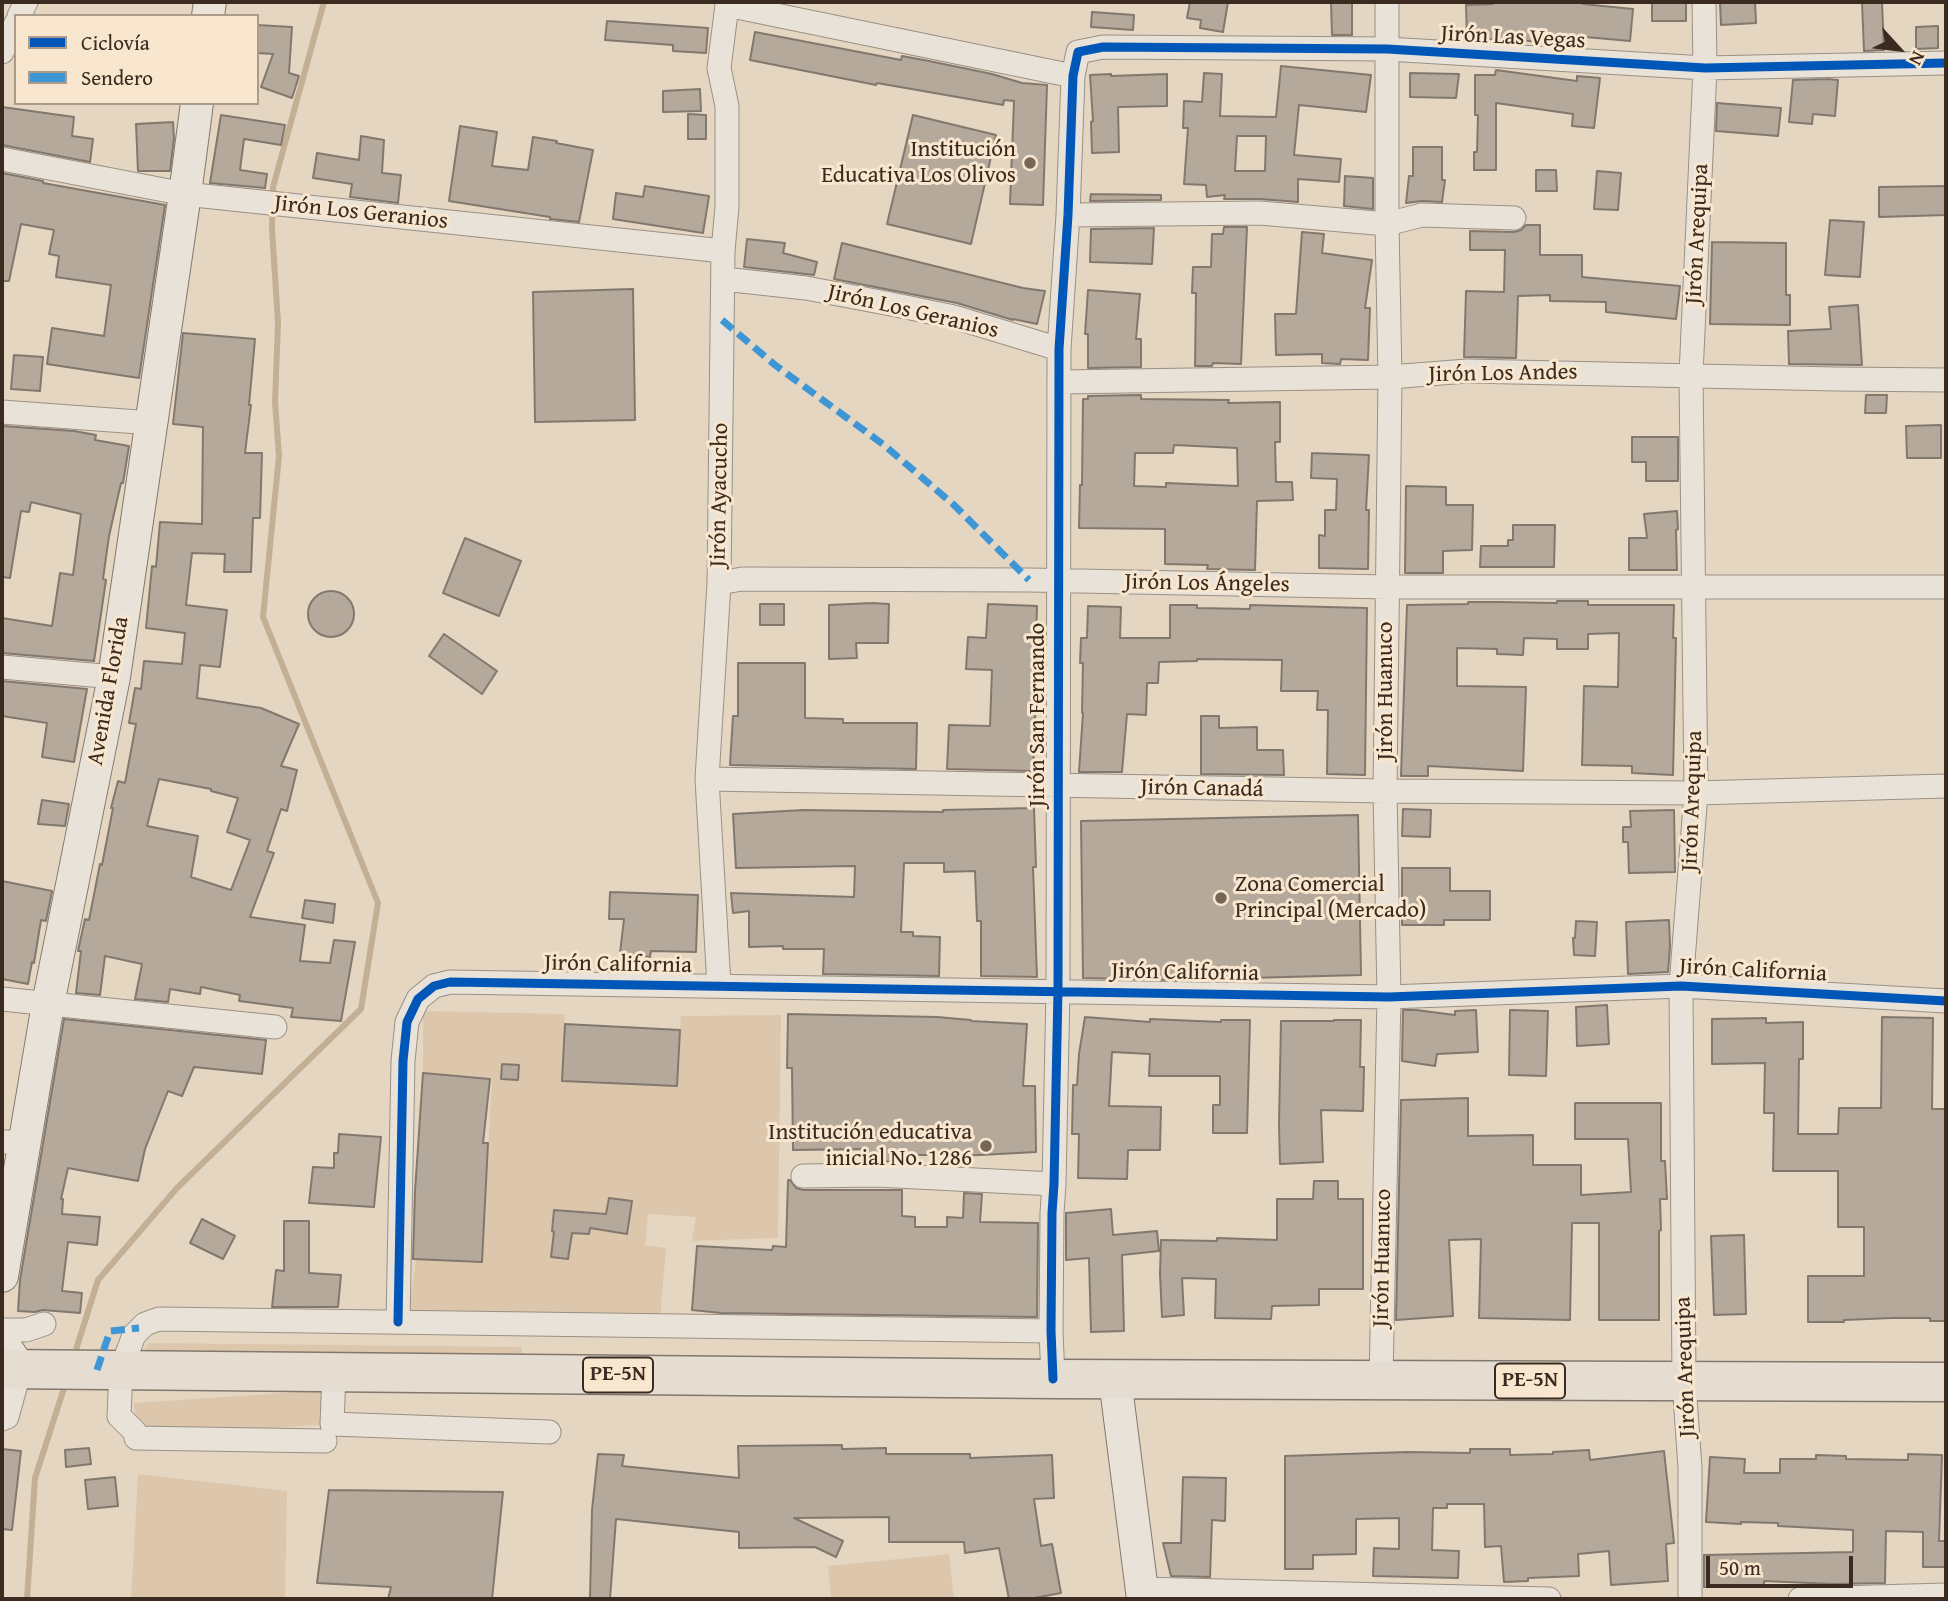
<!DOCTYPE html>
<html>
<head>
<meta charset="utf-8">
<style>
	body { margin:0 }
	#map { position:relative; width:1948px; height:1601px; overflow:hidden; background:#e5d6c2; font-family:"Gentium Book Plus",serif }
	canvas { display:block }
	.frame { position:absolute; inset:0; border:4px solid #3a2a1f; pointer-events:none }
	.legend { position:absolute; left:14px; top:14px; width:245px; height:91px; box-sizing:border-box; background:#f8e6ce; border:2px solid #ac9b88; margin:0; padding:9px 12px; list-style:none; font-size:21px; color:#3a2a1f }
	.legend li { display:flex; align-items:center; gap:14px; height:35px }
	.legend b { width:35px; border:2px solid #ac9b88 }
	.north { position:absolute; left:1864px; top:14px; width:70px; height:70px; -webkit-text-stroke:5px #f8e6ce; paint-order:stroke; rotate:117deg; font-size:19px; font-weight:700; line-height:28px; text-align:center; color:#3a2a1f }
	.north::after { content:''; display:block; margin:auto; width:24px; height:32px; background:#3a2a1f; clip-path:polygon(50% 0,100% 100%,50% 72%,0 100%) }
	.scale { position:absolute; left:1706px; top:1556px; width:147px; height:32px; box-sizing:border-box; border:4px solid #3a2a1f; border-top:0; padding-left:9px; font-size:21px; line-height:24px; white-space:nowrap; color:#3a2a1f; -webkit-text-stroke:5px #f8e6ce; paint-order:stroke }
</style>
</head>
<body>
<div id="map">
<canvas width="1948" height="1601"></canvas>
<div class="frame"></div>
<ul class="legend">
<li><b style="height:9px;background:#0057b8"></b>Ciclovía</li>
<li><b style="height:9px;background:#3e96d5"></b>Sendero</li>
</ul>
<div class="north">N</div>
<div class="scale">50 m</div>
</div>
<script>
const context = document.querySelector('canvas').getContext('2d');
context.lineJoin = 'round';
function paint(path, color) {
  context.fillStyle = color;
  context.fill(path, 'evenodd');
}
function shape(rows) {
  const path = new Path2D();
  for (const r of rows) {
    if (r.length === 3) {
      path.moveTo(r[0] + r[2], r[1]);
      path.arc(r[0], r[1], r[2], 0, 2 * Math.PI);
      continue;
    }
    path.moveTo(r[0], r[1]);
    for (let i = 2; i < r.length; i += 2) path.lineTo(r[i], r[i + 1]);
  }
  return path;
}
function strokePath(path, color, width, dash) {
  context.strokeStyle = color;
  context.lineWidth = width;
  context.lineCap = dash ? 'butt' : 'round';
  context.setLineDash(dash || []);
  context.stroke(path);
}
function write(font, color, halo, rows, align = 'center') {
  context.font = font + ' "Gentium Book Plus",serif';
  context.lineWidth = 6;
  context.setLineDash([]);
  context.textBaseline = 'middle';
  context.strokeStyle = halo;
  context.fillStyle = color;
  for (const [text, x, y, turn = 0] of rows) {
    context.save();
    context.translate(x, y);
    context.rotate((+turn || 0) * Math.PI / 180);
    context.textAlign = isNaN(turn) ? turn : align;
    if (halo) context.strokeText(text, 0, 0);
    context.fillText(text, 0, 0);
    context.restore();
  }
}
paint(shape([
	[423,1011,565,1014,562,1081,676,1086,681,1016,781,1015,778,1238,692,1241,696,1217,648,1214,645,1245,666,1248,660,1321,409,1311,416,1259,482,1262,492,1078,423,1073],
	[149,1343,522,1347,522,1361,138,1357],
	[330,1390,332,1424,136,1438,134,1403],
	[138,1474,287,1491,285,1599,131,1599],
	[949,1554,954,1599,831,1599,828,1566]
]), '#dcc7ac');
strokePath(shape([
	[73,1359,98,1280,177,1188,361,1009,378,903,263,617,279,456,275,402,278,323,272,229,273,187,324,2],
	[27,1599,35,1478,66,1382]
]), '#c3af94', 6);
const building = shape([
	[1190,2,1228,2,1223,32,1200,28,1201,20,1187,18,1190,2],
	[1331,2,1352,2,1352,35,1332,35,1331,2],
	[1493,2,1584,2,1583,4,1633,9,1630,41,1563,35,1561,45,1513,39,1467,40,1466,5,1493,4,1493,2],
	[1652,2,1686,2,1686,21,1652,21,1652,2],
	[1720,2,1755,2,1756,23,1721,25,1720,2],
	[1862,2,1882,2,1884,50,1864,51,1862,2],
	[1092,12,1134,15,1133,30,1091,27,1092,12],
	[607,21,708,28,706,53,673,51,673,45,605,40,607,21],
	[257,25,292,27,289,73,299,76,292,98,261,87,273,54,257,53,257,25],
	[1938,26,1938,48,1916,49,1916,27,1938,26],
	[755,32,901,60,902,56,929,61,992,74,1022,83,1047,85,1043,205,1010,204,1014,101,1004,100,1003,105,877,83,876,85,750,60,755,32],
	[1281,66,1371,75,1366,112,1299,105,1294,155,1341,159,1339,182,1298,179,1298,202,1260,199,1224,199,1225,195,1207,197,1206,185,1184,184,1188,128,1183,128,1184,101,1202,102,1204,73,1222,74,1220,116,1276,117,1281,66],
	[1237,136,1266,136,1265,171,1235,171,1237,136],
	[1496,70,1577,81,1577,76,1600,78,1594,128,1572,126,1573,114,1496,103,1496,170,1474,170,1474,152,1477,152,1478,115,1475,115,1475,75,1495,75,1496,70],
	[1410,73,1459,74,1456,98,1410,97,1410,73],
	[1111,74,1111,76,1167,74,1167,106,1118,107,1119,152,1092,153,1091,122,1093,121,1090,75,1111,74],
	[1828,79,1838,80,1835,116,1813,114,1812,124,1789,122,1793,80,1828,79],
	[700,89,701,111,663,112,663,91,700,89],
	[1717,103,1781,108,1778,136,1716,131,1717,103],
	[2,107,74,117,72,136,93,139,90,162,2,145,2,107],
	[688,114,706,115,706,139,688,139,688,114],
	[221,115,285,125,281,145,244,139,240,170,267,174,265,188,210,183,221,115],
	[913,115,996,135,971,244,887,224,913,115],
	[173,122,174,138,170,171,138,171,136,124,173,122],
	[460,126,497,132,492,166,528,170,533,137,557,141,556,143,593,150,579,222,550,219,550,217,449,201,460,126],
	[361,136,384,140,382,173,401,175,398,203,350,197,352,184,313,178,317,153,359,160,361,136],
	[1413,147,1442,147,1442,180,1445,180,1442,202,1422,201,1406,203,1409,176,1413,176,1413,147],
	[1536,170,1556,170,1557,191,1536,191,1536,170],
	[1597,171,1621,173,1618,210,1594,209,1597,171],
	[2,173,43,181,43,183,165,205,139,378,47,364,52,328,104,336,111,285,56,277,59,256,49,254,54,230,21,224,9,281,2,281,2,173],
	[1345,176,1373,178,1373,209,1344,206,1345,176],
	[645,186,709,196,703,233,613,219,616,193,643,197,645,186],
	[1946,186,1946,215,1879,217,1879,187,1946,186],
	[1091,194,1161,195,1161,200,1090,201,1091,194],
	[1830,220,1864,222,1860,277,1825,275,1830,220],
	[1526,225,1540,225,1540,255,1582,255,1582,277,1680,286,1676,319,1606,312,1606,302,1550,301,1550,295,1518,296,1516,358,1464,357,1466,291,1504,292,1505,250,1470,250,1470,231,1514,232,1521,230,1526,225],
	[1224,227,1247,227,1241,364,1213,363,1212,366,1195,366,1196,293,1192,293,1193,267,1211,267,1212,234,1223,234,1224,227],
	[1154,228,1152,264,1090,262,1091,229,1154,228],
	[1302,232,1324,234,1322,253,1372,260,1365,308,1370,308,1368,360,1341,359,1340,364,1322,363,1322,354,1276,355,1275,314,1296,314,1302,232],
	[747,239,785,243,783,253,817,262,814,275,744,267,747,239],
	[1712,242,1786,243,1786,295,1790,295,1790,325,1710,324,1712,242],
	[842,243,1023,288,1045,291,1037,324,1013,319,1013,320,957,303,834,279,842,243],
	[633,289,635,420,535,422,533,292,633,289],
	[1088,290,1140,294,1136,339,1141,339,1141,367,1088,368,1088,334,1085,334,1088,290],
	[1858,305,1862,365,1789,364,1788,331,1831,329,1829,307,1858,305],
	[183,333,255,339,249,405,251,405,245,453,262,453,260,518,253,518,251,572,224,572,225,554,192,553,186,605,227,610,220,667,200,665,197,698,261,708,299,724,281,766,297,770,287,811,281,809,267,851,274,853,250,917,305,925,300,961,330,963,334,940,355,942,341,1021,291,1017,293,1008,239,1001,240,995,201,987,200,994,170,989,168,1002,135,999,142,964,105,956,100,995,76,993,81,951,78,951,85,919,89,920,100,864,102,865,113,808,111,808,118,781,125,783,136,724,129,723,135,688,141,689,144,661,182,664,185,633,146,628,152,566,156,567,160,522,202,524,203,427,173,424,183,333],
	[159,779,211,789,211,791,238,798,227,832,250,840,231,890,191,877,198,836,147,826,159,779],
	[14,355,43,357,40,391,11,389,14,355],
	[1141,395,1141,399,1229,400,1228,403,1280,402,1280,442,1275,442,1276,482,1292,482,1293,500,1257,501,1255,570,1207,569,1208,565,1165,564,1165,529,1079,528,1080,485,1082,485,1083,399,1088,399,1088,396,1141,395],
	[1174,445,1237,448,1238,486,1166,483,1166,487,1134,486,1135,453,1173,453,1174,445],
	[1866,395,1887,395,1886,413,1865,413,1866,395],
	[1941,425,1941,458,1907,458,1906,426,1941,425],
	[2,426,74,431,96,435,95,440,129,446,123,483,121,483,109,536,103,579,106,580,94,661,2,653,2,618,52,626,60,573,73,575,81,514,31,502,29,512,21,511,10,578,2,577,2,426],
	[1632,437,1678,437,1678,481,1646,481,1646,462,1632,462,1632,437],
	[1312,453,1369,455,1366,510,1369,510,1368,569,1319,568,1319,535,1325,536,1325,510,1336,510,1337,479,1311,478,1312,453],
	[1406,486,1446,487,1446,505,1473,505,1472,550,1443,551,1443,573,1405,573,1406,486],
	[1677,511,1678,529,1676,530,1677,570,1629,570,1629,538,1647,538,1644,514,1677,511],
	[1513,525,1555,525,1554,567,1480,567,1481,546,1508,546,1508,540,1513,540,1513,525],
	[465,538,521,561,499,616,443,593,465,538],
	[331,614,23],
	[1557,601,1588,601,1588,605,1674,605,1673,638,1676,638,1673,775,1632,773,1632,766,1582,765,1584,686,1618,687,1619,633,1588,634,1588,649,1557,649,1557,639,1524,638,1523,655,1497,654,1497,649,1457,648,1457,686,1526,687,1523,771,1428,766,1428,776,1401,776,1407,605,1468,604,1468,602,1498,602,1557,603,1557,601],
	[872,603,889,604,888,643,856,643,857,658,829,659,829,605,872,603],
	[760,604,784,604,784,625,760,625,760,604],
	[988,604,1037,606,1035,675,1037,675,1033,771,947,769,949,725,990,726,992,670,966,669,968,637,986,638,988,604],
	[1170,605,1197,605,1197,608,1250,609,1250,605,1367,608,1365,775,1327,774,1328,710,1317,710,1318,691,1281,691,1282,660,1197,659,1197,661,1159,662,1158,683,1147,683,1146,715,1127,714,1122,772,1079,772,1083,713,1082,713,1083,663,1080,663,1081,638,1087,638,1088,606,1121,607,1120,638,1170,638,1170,605],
	[444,634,497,671,482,694,429,656,444,634],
	[738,663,805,663,805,718,843,719,843,723,917,723,916,769,730,765,733,716,738,716,738,663],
	[2,681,87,689,74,762,42,757,47,723,2,716,2,681],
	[1201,716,1219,716,1219,728,1257,727,1257,750,1283,750,1284,775,1201,774,1201,716],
	[42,800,69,804,65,826,38,824,42,800],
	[1034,808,1036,867,1033,867,1037,977,981,976,981,921,977,921,975,871,944,872,944,863,904,863,901,932,913,932,913,936,940,937,939,976,823,974,824,949,783,949,783,946,749,947,749,911,733,913,731,893,854,897,855,866,736,868,733,814,804,810,943,812,943,810,1034,808],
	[1403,809,1431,810,1430,837,1402,836,1403,809],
	[1674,810,1675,872,1629,873,1628,842,1623,842,1623,827,1631,827,1630,811,1674,810],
	[1358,815,1361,975,1174,980,1083,978,1081,821,1358,815],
	[1402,868,1450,868,1450,891,1490,891,1490,920,1444,920,1444,925,1402,925,1402,868],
	[2,881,52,891,46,921,41,920,34,963,32,962,28,984,2,979,2,881],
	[610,892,698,895,696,952,651,951,650,957,620,953,624,919,609,919,610,892],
	[305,900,335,904,333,923,302,918,305,900],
	[1669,920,1670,946,1668,972,1628,974,1626,922,1669,920],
	[1576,921,1597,922,1595,956,1574,955,1573,938,1575,938,1576,921],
	[1607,1005,1609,1044,1577,1046,1576,1007,1607,1005],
	[1403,1010,1416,1010,1455,1015,1455,1011,1476,1010,1478,1052,1437,1054,1435,1066,1402,1061,1403,1010],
	[1510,1010,1548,1011,1546,1076,1509,1075,1510,1010],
	[788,1014,937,1017,971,1020,971,1021,1027,1024,1023,1086,1035,1086,1036,1152,961,1156,961,1155,904,1155,903,1162,867,1161,868,1149,793,1150,792,1068,787,1068,788,1014],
	[1085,1017,1150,1022,1150,1019,1221,1022,1221,1020,1250,1020,1247,1133,1213,1133,1213,1105,1220,1105,1220,1076,1149,1076,1150,1054,1112,1052,1109,1106,1161,1107,1160,1150,1128,1150,1127,1179,1078,1178,1079,1134,1072,1134,1073,1085,1077,1085,1079,1054,1085,1017],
	[1882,1017,1933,1018,1932,1109,1946,1109,1946,1321,1930,1321,1930,1318,1892,1318,1844,1320,1844,1322,1808,1322,1808,1276,1864,1276,1864,1227,1838,1227,1838,1171,1773,1171,1774,1113,1764,1113,1765,1063,1712,1064,1712,1019,1766,1018,1766,1023,1803,1022,1803,1059,1799,1059,1798,1134,1838,1134,1839,1108,1881,1108,1882,1017],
	[64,1019,266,1040,262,1074,194,1067,182,1096,168,1091,145,1149,138,1181,68,1168,61,1199,63,1199,62,1214,100,1217,97,1245,68,1242,62,1291,82,1293,80,1313,43,1310,35,1312,18,1311,20,1280,64,1019],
	[1334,1020,1361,1020,1360,1067,1364,1067,1363,1111,1321,1110,1323,1162,1280,1164,1279,1125,1281,1021,1334,1021,1334,1020],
	[565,1024,680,1030,677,1086,562,1081,565,1024],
	[502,1064,519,1065,518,1080,501,1079,502,1064],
	[423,1073,490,1079,483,1143,488,1143,482,1262,413,1259,415,1191,423,1073],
	[1468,1098,1468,1136,1533,1135,1533,1165,1581,1165,1581,1195,1631,1192,1628,1139,1575,1139,1575,1103,1661,1103,1661,1161,1665,1161,1667,1199,1660,1199,1661,1230,1659,1231,1659,1320,1599,1320,1599,1223,1572,1223,1570,1320,1479,1318,1481,1239,1449,1240,1453,1316,1396,1320,1401,1100,1468,1098],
	[339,1134,381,1137,374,1207,309,1203,313,1167,334,1168,334,1153,338,1153,339,1134],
	[788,1180,790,1180,796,1188,803,1190,902,1190,902,1216,915,1217,915,1227,947,1227,947,1217,963,1218,964,1193,982,1194,980,1222,1038,1223,1037,1317,721,1313,692,1310,697,1246,772,1250,773,1246,786,1247,788,1180],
	[1314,1181,1338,1181,1338,1199,1363,1199,1363,1289,1319,1289,1319,1305,1272,1306,1271,1319,1215,1318,1216,1279,1182,1278,1184,1315,1162,1317,1160,1274,1161,1240,1217,1241,1217,1238,1277,1240,1277,1199,1313,1199,1314,1181],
	[609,1198,632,1201,627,1234,590,1228,589,1234,572,1233,568,1259,551,1257,554,1232,552,1231,554,1210,606,1214,609,1198],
	[1111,1209,1113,1235,1157,1231,1159,1251,1122,1255,1124,1331,1091,1332,1089,1258,1066,1260,1066,1213,1111,1209],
	[202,1219,235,1236,223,1259,190,1243,202,1219],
	[284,1221,309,1221,309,1273,341,1275,338,1307,272,1307,276,1270,284,1271,284,1221],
	[1744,1235,1746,1314,1714,1315,1711,1236,1744,1235],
	[842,1445,842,1449,886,1448,886,1454,970,1454,970,1458,1052,1455,1054,1498,1034,1499,1041,1546,1052,1544,1061,1593,1029,1599,1009,1599,999,1548,965,1553,964,1542,889,1542,889,1517,794,1518,843,1541,836,1557,815,1547,739,1548,739,1532,616,1519,610,1599,590,1599,592,1510,598,1454,624,1455,622,1466,739,1478,738,1446,842,1445],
	[89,1448,91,1464,66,1467,65,1450,89,1448],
	[2,1449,21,1451,12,1530,2,1529,2,1449],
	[1470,1449,1510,1449,1510,1455,1553,1454,1553,1452,1589,1450,1590,1460,1664,1451,1674,1543,1666,1544,1668,1581,1611,1585,1609,1551,1578,1554,1579,1576,1528,1578,1528,1581,1504,1582,1501,1546,1485,1547,1484,1504,1447,1504,1447,1508,1433,1508,1432,1550,1459,1551,1458,1578,1373,1576,1374,1548,1399,1549,1399,1518,1356,1519,1356,1554,1313,1555,1313,1569,1285,1569,1285,1456,1407,1452,1470,1453,1470,1449],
	[1908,1454,1942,1455,1939,1541,1946,1541,1946,1567,1923,1567,1923,1532,1886,1531,1885,1583,1832,1584,1764,1581,1764,1586,1704,1587,1704,1555,1853,1552,1853,1530,1778,1526,1778,1523,1741,1522,1741,1524,1706,1522,1710,1457,1745,1459,1744,1473,1780,1473,1780,1459,1816,1459,1816,1455,1846,1456,1846,1459,1908,1460,1908,1454],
	[115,1477,118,1506,88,1509,85,1480,115,1477],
	[1183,1477,1226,1478,1225,1521,1212,1520,1210,1577,1171,1576,1163,1543,1181,1543,1183,1477],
	[329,1490,503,1492,492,1599,388,1599,391,1587,317,1583,329,1490]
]);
paint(building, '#b4a99b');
strokePath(building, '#82786d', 2);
const street = shape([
	[19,16,26,2],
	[2,52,16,23],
	[2,159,185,194,723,251],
	[1068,215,1260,213,1387,224,1422,215,1514,218],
	[723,279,806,288,891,304,954,317,1059,349],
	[1060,382,1390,377,1467,371,1836,379,1946,380],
	[2,412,152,423],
	[719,583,742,579,1029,580,1387,587,1946,587],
	[2,667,114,677],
	[707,779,1385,791,1696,793,1946,786],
	[719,986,707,779,719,583,723,251,727,207,727,106,719,68,727,5,1073,76],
	[2,999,275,1027],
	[2,1142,23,1142],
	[803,1176,877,1175,1054,1184],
	[398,1322,403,1061,407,1022,418,999,434,986,450,982,1389,997,1681,986,1946,1001],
	[2,1330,26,1330,44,1324],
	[334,1372,332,1424,549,1432],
	[1053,1379,1051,1331,1052,1213,1054,1184,1058,990,1059,349,1068,215,1073,76,1078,52,1103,47,1387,49,1705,68,1946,63],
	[1381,1380,1389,997,1385,791,1390,377,1387,224,1387,2],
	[2,1419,7,1417,20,1369],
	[325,1441,136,1438,135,1432,119,1416,121,1370,134,1335,145,1324,159,1319,1051,1331],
	[1142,1589,1549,1599],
	[1690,1599,1690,1468,1684,1382,1681,986,1696,793,1691,375,1705,68,1704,2],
	[1800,1599,1946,1595]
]);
const secondary = shape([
	[208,16,210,2],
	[2,1276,48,1004,114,677,185,194,197,103],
	[2,1342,20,1369],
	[1115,1379,1143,1599]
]);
const highway = shape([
	[2,1369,1053,1379,1946,1382]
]);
strokePath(street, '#9a9083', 25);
strokePath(secondary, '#82786d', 34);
strokePath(highway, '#82786d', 41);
strokePath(street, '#e9e2d8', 23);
strokePath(secondary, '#e9e2d8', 32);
strokePath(highway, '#e5ddd1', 38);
strokePath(shape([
	[722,320,775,365,884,445,954,505,1029,580],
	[97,1370,110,1331,139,1328]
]), '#3e96d5', 7, [14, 7]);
strokePath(shape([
	[398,1322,403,1061,407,1022,418,999,434,986,450,982,1389,997,1681,986,1946,1001],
	[1053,1379,1051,1331,1052,1213,1054,1184,1058,990,1059,349,1068,215,1073,76,1078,52,1103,47,1387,49,1705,68,1946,63]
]), '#0057b8', 9);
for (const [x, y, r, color] of [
	[1030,163,7,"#766658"],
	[1221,898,7,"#766658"],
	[986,1146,7,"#766658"]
]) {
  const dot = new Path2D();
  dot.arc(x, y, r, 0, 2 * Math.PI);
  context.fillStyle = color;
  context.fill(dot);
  strokePath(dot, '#f8e6ce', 2.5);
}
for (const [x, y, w] of [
	[618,1375,70],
	[1530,1381,70]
]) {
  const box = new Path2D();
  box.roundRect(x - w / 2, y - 17.5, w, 35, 5);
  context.fillStyle = '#f8e6ce';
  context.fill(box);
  strokePath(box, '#3a2a1f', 2);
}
write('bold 21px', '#3a2a1f', null, [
	["PE-5N",618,1375],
	["PE-5N",1530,1381]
]);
write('23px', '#3a2a1f', '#f8e6ce', [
	["Jirón Las Vegas",1513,38,3],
	["Jirón Los Geranios",361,213,6],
	["Jirón Arequipa",1698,234,-87],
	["Jirón Los Geranios",913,312,13],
	["Jirón Los Andes",1503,374,-1],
	["Jirón Ayacucho",720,495,-89],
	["Jirón Los Ángeles",1207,584,1],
	["Avenida Florida",109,691,-80],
	["Jirón Huanuco",1386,691,-90],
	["Jirón San Fernando",1038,715,-90],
	["Jirón Canadá",1202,789,1],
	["Jirón Arequipa",1693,801,-88],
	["Jirón California",618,965,1],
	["Jirón California",1753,971,3],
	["Jirón California",1185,973,1],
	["Jirón Huanuco",1383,1258,-89],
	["Jirón Arequipa",1686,1367,-92]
]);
write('23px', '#3a2a1f', '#f8e6ce', [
	["Institución",1016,150],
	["Educativa Los Olivos",1016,176],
	["Zona Comercial",1235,885,"left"],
	["Principal (Mercado)",1235,911,"left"],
	["Institución educativa",972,1133],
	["inicial No. 1286",972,1159]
], 'right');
</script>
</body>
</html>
